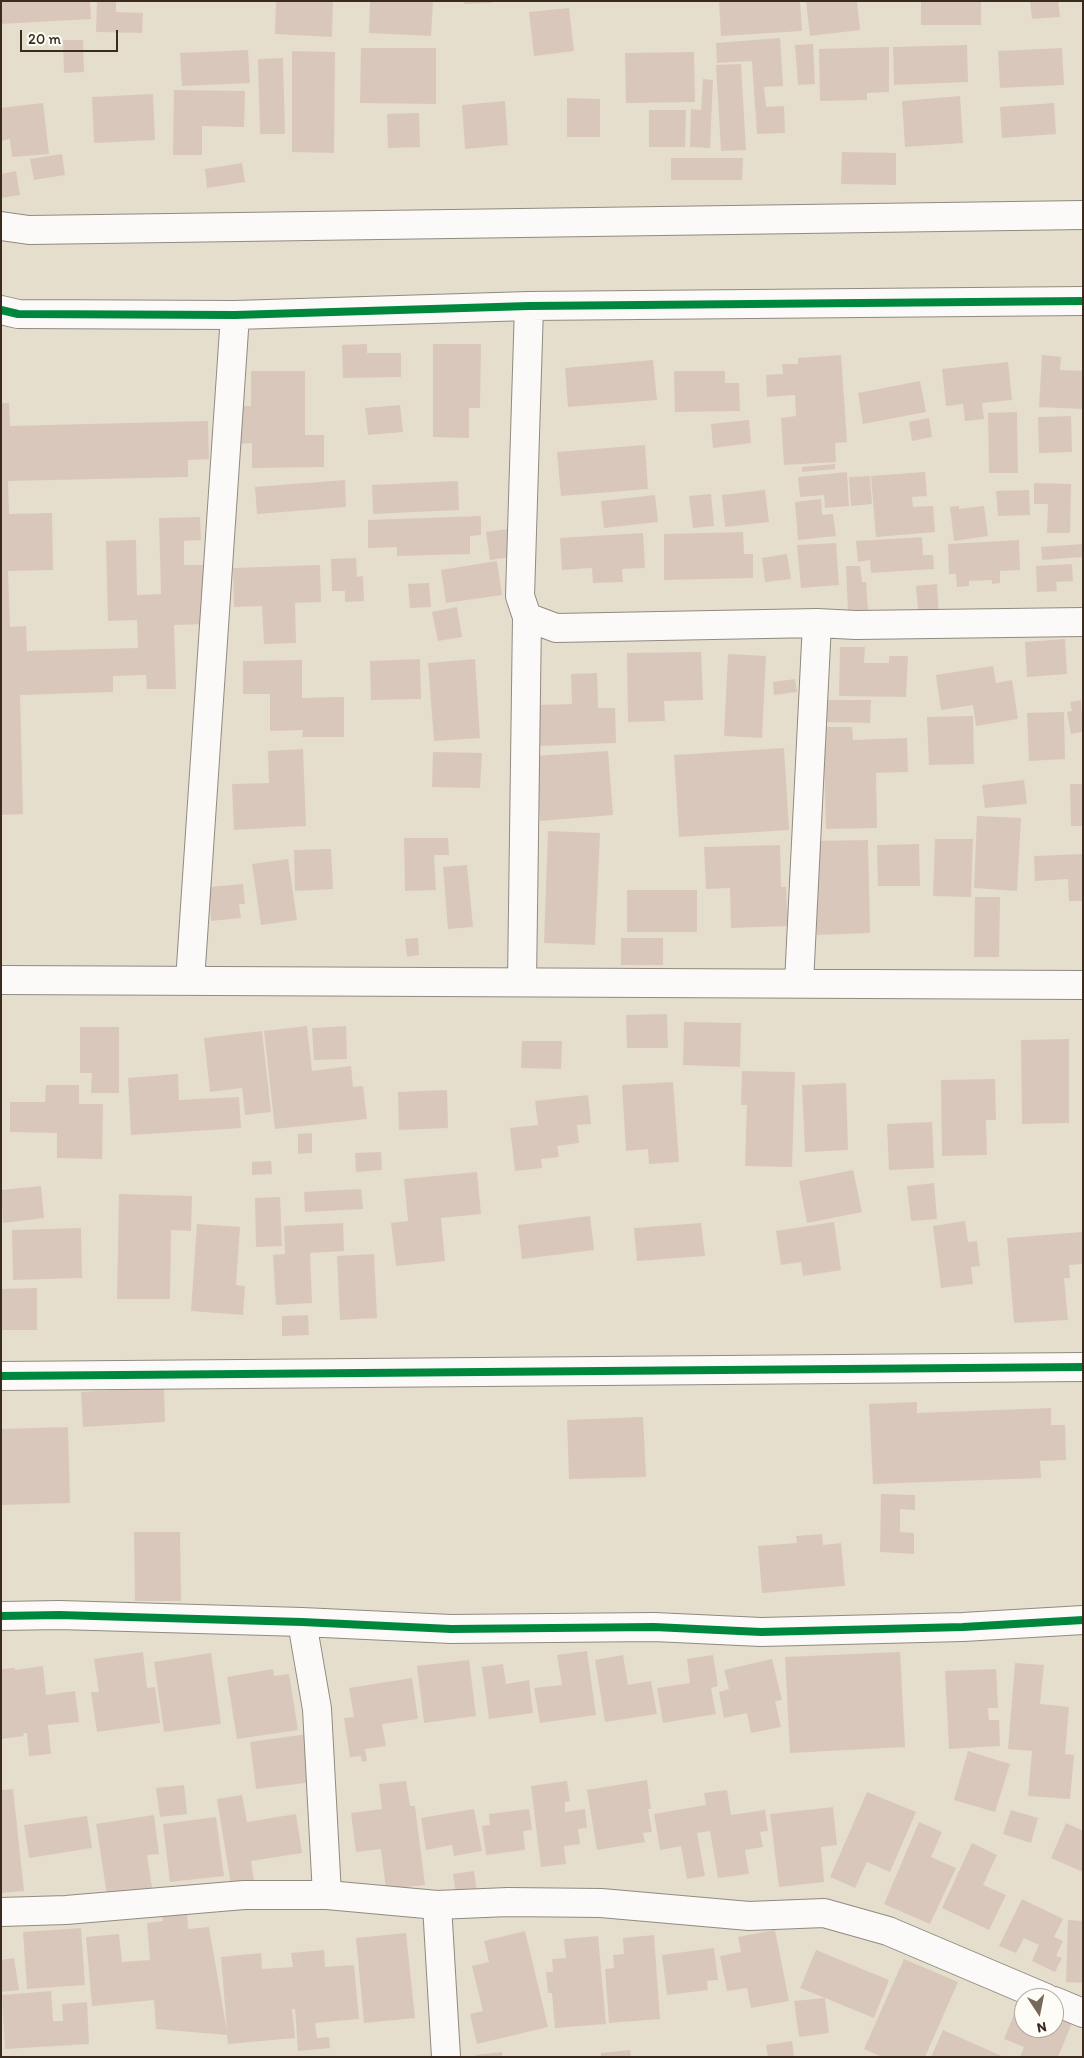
<!DOCTYPE html>
<html>
<head>
<meta charset="utf-8">
<style>
	body { margin:0 }
	#map { position:relative; width:1084px; height:2058px; overflow:hidden; background:#e5decd; font-family:Itim,sans-serif }
	canvas { display:block }
	.frame { position:absolute; inset:0; border:2px solid #3b2a1e; pointer-events:none }
	.north { position:absolute; left:1014px; top:1988px; width:50px; height:50px; box-sizing:border-box; background:#fdfcf7; border:1px solid #afa8a0; border-radius:50%; rotate:169deg; font-size:14px; font-weight:700; line-height:20px; text-align:center; color:#3b2a1e }
	.north::after { content:''; display:block; margin:auto; width:18px; height:22px; background:#76695b; clip-path:polygon(50% 0,100% 100%,50% 72%,0 100%) }
	.scale { position:absolute; left:20px; top:30px; width:98px; height:22px; box-sizing:border-box; border:2px solid #3b2a1e; border-top:0; padding-left:6px; font-size:15px; line-height:18px; white-space:nowrap; color:#3b2a1e; -webkit-text-stroke:4px #fdfcf7; paint-order:stroke }
</style>
</head>
<body>
<div id="map">
<canvas width="1084" height="2058"></canvas>
<div class="frame"></div>
<div class="north">N</div>
<div class="scale">20 m</div>
</div>
<script>
const context = document.querySelector('canvas').getContext('2d');
context.lineJoin = 'round';
function paint(path, color) {
  context.fillStyle = color;
  context.fill(path, 'evenodd');
}
function shape(rows) {
  const path = new Path2D();
  for (const r of rows) {
    path.moveTo(r[0], r[1]);
    for (let i = 2; i < r.length; i += 2) path.lineTo(r[i], r[i + 1]);
  }
  return path;
}
function strokePath(path, color, width, dash) {
  context.strokeStyle = color;
  context.lineWidth = width;
  context.lineCap = dash ? 'butt' : 'round';
  context.setLineDash(dash || []);
  context.stroke(path);
}
paint(shape([
	[1,1,90,1,91,19,1,24],
	[97,1,116,1,116,12,143,13,142,33,96,32],
	[276,1,333,1,332,37,275,34],
	[370,1,433,1,431,36,369,33],
	[463,1,492,1,492,3,464,4],
	[719,1,800,1,802,31,721,36],
	[806,1,857,1,860,30,810,36],
	[921,1,981,1,981,25,921,25],
	[1030,1,1058,1,1060,17,1032,19],
	[569,8,574,51,534,56,529,12],
	[780,38,783,86,764,87,766,107,784,106,785,133,757,134,752,61,717,63,716,43],
	[63,40,83,40,84,72,64,73],
	[813,44,815,84,798,85,795,45],
	[967,45,968,82,894,85,893,47],
	[889,47,889,92,867,93,867,100,820,101,819,49],
	[361,48,436,48,436,104,360,103],
	[1062,48,1064,85,1000,88,998,51],
	[248,50,250,83,182,86,180,53],
	[292,51,335,52,334,153,292,152],
	[694,52,695,102,626,103,625,53],
	[283,58,285,134,260,134,258,59],
	[741,64,746,150,721,151,716,65],
	[703,79,713,80,710,148,690,147,691,109,701,110],
	[174,90,245,91,244,127,202,126,202,155,173,155],
	[153,94,155,140,94,143,92,97],
	[960,96,963,143,905,147,902,101],
	[567,98,600,99,600,137,567,137],
	[505,101,508,145,465,149,462,105],
	[43,103,49,154,12,157,10,139,1,141,1,108],
	[1054,103,1056,134,1002,138,1000,107],
	[649,110,686,110,685,147,649,147],
	[419,113,420,147,388,148,387,114],
	[842,152,896,153,896,185,841,184],
	[62,154,65,175,34,180,30,159],
	[671,158,743,158,742,180,671,180],
	[242,163,245,182,207,188,205,169],
	[16,171,20,195,1,198,1,174],
	[367,344,367,353,401,353,401,377,343,378,342,345],
	[433,344,481,344,480,408,469,408,469,438,433,437],
	[841,355,847,442,835,443,836,462,784,465,781,418,796,416,795,395,767,397,766,375,783,374,782,364,798,364,798,358],
	[1042,355,1061,357,1060,370,1083,371,1083,409,1039,407],
	[653,360,657,400,568,407,565,368],
	[1008,362,1012,400,982,403,984,419,965,421,963,404,946,406,942,369],
	[251,371,305,371,305,435,324,435,324,467,252,468,252,443,239,444,239,406,251,406],
	[674,371,725,371,725,383,739,383,740,411,675,412],
	[920,381,926,412,863,424,858,393],
	[1,403,9,403,10,426,208,421,209,459,188,460,188,477,8,481,9,514,52,513,53,570,8,571,10,627,26,626,27,651,138,648,137,620,108,621,106,541,136,540,137,595,161,594,159,518,200,517,201,540,184,541,184,565,204,565,206,624,174,625,176,689,147,689,146,675,113,676,113,692,20,695,23,814,1,815],
	[400,405,403,432,368,435,365,408],
	[1017,412,1018,473,989,473,988,413],
	[1071,416,1072,452,1039,453,1038,417],
	[929,418,932,437,912,441,909,422],
	[749,420,751,443,713,448,711,424],
	[645,445,648,489,561,496,557,452],
	[835,464,835,469,802,472,802,467],
	[847,472,849,506,825,508,824,495,800,497,798,477],
	[925,472,927,496,912,497,913,507,933,506,935,532,876,537,871,476],
	[870,476,872,504,851,506,849,477],
	[345,480,346,507,257,514,255,487],
	[458,481,459,510,373,514,372,485],
	[1034,483,1071,484,1070,533,1047,533,1048,504,1034,504],
	[765,490,769,522,725,527,722,495],
	[1029,490,1030,515,998,516,996,491],
	[711,494,714,526,693,528,689,496],
	[655,495,658,522,604,528,601,501],
	[821,499,822,515,833,514,836,536,798,540,795,502],
	[959,506,959,509,984,506,988,536,954,541,950,507],
	[481,516,481,535,470,536,470,554,397,556,397,547,368,548,368,520],
	[515,528,519,556,490,560,486,532],
	[743,532,744,554,753,554,753,578,664,580,664,534],
	[643,533,645,568,622,569,623,582,593,583,592,568,562,570,560,538],
	[922,537,923,555,933,555,934,569,871,573,870,560,858,562,856,541],
	[1019,540,1020,570,1000,571,1000,583,992,584,992,580,969,581,969,586,957,587,956,574,949,574,948,544],
	[836,543,839,585,801,588,797,545],
	[1083,544,1083,557,1042,560,1041,547],
	[787,554,791,579,765,582,762,558],
	[356,558,357,577,363,576,364,601,345,602,345,591,332,591,331,559],
	[497,561,502,595,446,603,441,570],
	[1072,564,1073,581,1056,582,1057,591,1037,592,1036,566],
	[320,565,321,602,295,603,296,643,264,644,262,606,234,607,233,568],
	[846,566,860,566,862,582,866,582,868,610,848,611],
	[429,583,431,607,410,608,408,584],
	[937,584,939,618,919,619,916,586],
	[457,607,462,637,438,641,432,612],
	[1065,639,1067,674,1027,677,1025,642],
	[840,647,865,647,864,663,889,663,889,656,908,656,906,697,839,696],
	[701,652,703,700,664,701,665,721,628,722,627,653],
	[728,654,766,656,762,738,724,736],
	[420,659,421,699,371,700,370,661],
	[475,659,480,738,434,741,428,663],
	[302,660,302,698,344,697,344,737,302,737,303,730,270,731,270,694,243,694,243,661],
	[993,666,996,683,1012,680,1018,719,976,726,973,705,941,710,936,675],
	[597,673,598,708,615,708,616,743,540,746,539,705,572,704,571,674],
	[795,679,797,692,774,695,773,682],
	[822,700,871,700,870,723,822,722],
	[1081,700,1083,732,1071,734,1067,712,1072,711,1070,702],
	[1064,712,1065,759,1029,761,1027,713],
	[973,716,974,764,929,765,927,717],
	[823,727,852,727,853,740,907,738,908,772,876,773,877,828,826,829],
	[784,748,789,830,679,837,674,755],
	[303,749,306,826,234,830,232,784,269,783,268,751],
	[608,751,613,815,540,821,535,756],
	[433,752,482,753,480,788,432,787],
	[1024,780,1027,804,985,808,982,785],
	[1070,784,1083,784,1083,826,1071,826],
	[977,816,1021,818,1017,891,974,888],
	[548,831,600,833,595,945,544,943],
	[404,838,448,838,449,855,434,855,436,890,405,891],
	[935,839,973,839,971,897,933,896],
	[868,840,870,933,817,935,815,841],
	[919,844,920,886,878,886,877,845],
	[780,845,781,887,786,887,788,926,731,928,730,888,706,889,704,847],
	[331,849,333,889,295,891,294,850],
	[1083,854,1083,901,1069,901,1068,879,1035,881,1034,856],
	[288,859,297,920,261,925,252,864],
	[467,865,473,927,448,929,443,867],
	[243,884,245,904,239,904,241,918,211,921,209,887],
	[627,890,697,890,697,932,627,932],
	[975,897,1000,897,999,957,974,957],
	[418,938,419,955,407,957,405,939],
	[621,938,663,938,663,965,621,965],
	[667,1014,668,1048,627,1048,626,1015],
	[684,1022,741,1023,740,1067,683,1065],
	[307,1026,312,1071,351,1066,353,1087,363,1086,367,1119,275,1129,264,1031],
	[346,1026,347,1059,314,1060,312,1028],
	[80,1027,119,1027,119,1093,91,1093,92,1073,80,1073],
	[262,1031,271,1112,245,1115,242,1088,210,1092,204,1038],
	[1069,1039,1069,1123,1022,1124,1021,1040],
	[522,1041,562,1041,561,1069,521,1068],
	[742,1071,795,1072,792,1167,745,1166,747,1105,741,1105],
	[178,1074,179,1100,239,1097,241,1128,131,1135,128,1078],
	[995,1079,996,1120,986,1120,987,1155,942,1156,941,1080],
	[673,1082,679,1162,649,1164,648,1149,626,1151,622,1085],
	[846,1083,848,1150,805,1152,802,1085],
	[46,1085,79,1085,79,1104,103,1104,102,1159,57,1158,57,1133,10,1132,10,1102,45,1102],
	[447,1090,448,1128,399,1130,398,1092],
	[588,1095,591,1124,577,1125,579,1143,557,1146,559,1157,541,1159,542,1168,515,1171,510,1128,538,1125,535,1101],
	[932,1122,934,1168,889,1170,887,1124],
	[312,1133,312,1153,298,1154,298,1134],
	[381,1152,382,1170,356,1172,355,1153],
	[271,1161,272,1174,252,1175,252,1162],
	[853,1170,862,1212,807,1223,799,1181],
	[477,1172,481,1214,441,1218,445,1261,396,1266,391,1223,408,1221,404,1179],
	[934,1183,937,1219,911,1221,907,1186],
	[41,1186,44,1218,3,1223,1,1190],
	[361,1189,363,1209,305,1212,304,1192],
	[119,1194,192,1196,191,1231,171,1230,170,1299,117,1299],
	[280,1197,282,1246,256,1247,255,1198],
	[590,1216,594,1250,522,1259,518,1225],
	[965,1221,968,1242,977,1241,980,1266,971,1267,973,1284,941,1288,933,1226],
	[834,1222,841,1270,803,1276,801,1262,781,1265,776,1231],
	[343,1223,344,1251,310,1253,312,1303,276,1305,273,1255,285,1254,284,1226],
	[701,1223,705,1256,637,1261,634,1228],
	[197,1224,240,1227,236,1285,245,1286,243,1315,191,1311],
	[81,1228,82,1278,13,1280,12,1230],
	[1082,1232,1083,1264,1069,1265,1070,1278,1064,1278,1068,1320,1014,1323,1007,1238],
	[374,1254,377,1318,340,1320,337,1256],
	[37,1288,37,1330,1,1330,1,1289],
	[308,1315,309,1335,282,1336,282,1316],
	[164,1387,165,1422,83,1427,81,1392],
	[917,1402,917,1413,1051,1408,1051,1425,1065,1425,1066,1460,1040,1461,1041,1478,873,1484,869,1404],
	[643,1417,646,1477,569,1479,567,1420],
	[68,1427,70,1503,1,1505,1,1429],
	[881,1494,915,1495,915,1510,900,1509,900,1532,914,1533,914,1554,880,1552],
	[134,1532,180,1532,181,1601,135,1601],
	[822,1534,823,1545,841,1543,845,1586,762,1593,758,1546,797,1543,796,1536],
	[587,1651,596,1715,540,1723,534,1688,562,1685,557,1655],
	[143,1652,147,1688,155,1687,160,1723,97,1732,91,1692,99,1692,94,1659],
	[900,1652,905,1747,790,1753,785,1657],
	[211,1653,221,1724,164,1732,154,1662],
	[623,1655,628,1685,651,1681,657,1714,605,1722,595,1660],
	[713,1655,718,1686,711,1688,716,1714,663,1723,657,1688,690,1683,687,1659],
	[772,1659,782,1700,775,1701,781,1727,751,1733,747,1713,724,1718,719,1692,729,1689,724,1670],
	[469,1660,476,1716,424,1723,417,1666],
	[1015,1663,1044,1665,1040,1704,1069,1707,1065,1754,1074,1755,1070,1799,1028,1796,1032,1751,1008,1749],
	[503,1664,506,1684,529,1680,533,1713,489,1719,482,1667],
	[43,1666,46,1695,75,1691,79,1722,48,1725,51,1754,29,1756,27,1733,23,1733,24,1736,1,1739,1,1669,15,1668,15,1670],
	[273,1669,274,1676,289,1674,298,1730,237,1739,227,1677],
	[996,1669,998,1708,988,1708,989,1720,999,1720,1000,1746,949,1749,945,1671],
	[412,1678,418,1719,382,1724,386,1746,365,1749,367,1761,362,1762,361,1756,350,1757,344,1718,354,1717,349,1688],
	[315,1733,321,1781,256,1789,250,1742],
	[968,1751,1010,1764,995,1812,954,1800],
	[647,1780,651,1809,648,1809,652,1832,643,1833,645,1842,597,1850,587,1790],
	[406,1781,410,1806,415,1806,425,1885,386,1889,381,1849,356,1852,351,1813,382,1809,379,1784],
	[567,1781,570,1801,565,1802,565,1812,585,1809,587,1828,578,1829,580,1844,564,1846,566,1864,541,1867,531,1786],
	[184,1785,187,1814,160,1817,156,1788],
	[13,1789,24,1891,1,1893,1,1790],
	[727,1790,731,1815,765,1810,768,1831,760,1832,763,1847,745,1850,749,1874,718,1878,710,1831,697,1833,705,1876,687,1879,681,1846,660,1850,654,1814,706,1805,704,1793],
	[867,1792,916,1812,890,1872,867,1862,855,1888,830,1877],
	[242,1795,247,1822,296,1814,302,1853,251,1861,255,1887,232,1891,217,1799],
	[833,1807,837,1845,821,1847,824,1882,779,1887,770,1814],
	[474,1809,482,1851,454,1856,452,1845,426,1850,421,1818],
	[529,1809,532,1830,523,1831,525,1850,486,1855,482,1826,490,1825,489,1814],
	[1011,1810,1038,1818,1031,1843,1003,1834],
	[154,1815,159,1854,147,1855,152,1888,107,1895,96,1824],
	[87,1816,92,1848,29,1858,24,1825],
	[216,1817,224,1876,170,1882,163,1824],
	[919,1822,942,1832,931,1857,956,1868,930,1924,884,1904],
	[1066,1823,1083,1831,1083,1872,1051,1858],
	[972,1843,997,1855,983,1885,1006,1895,989,1930,942,1908],
	[474,1871,477,1892,456,1895,453,1874],
	[1022,1899,1063,1919,1054,1937,1063,1941,1056,1956,1062,1958,1055,1972,1032,1961,1039,1945,1024,1938,1016,1953,999,1946],
	[187,1912,188,1929,209,1927,227,2031,221,1957,261,1953,262,1969,293,1967,291,1953,324,1950,325,1967,354,1965,359,2019,315,2023,317,2038,329,2037,330,2048,298,2051,295,2009,292,2009,295,2038,228,2044,227,2035,156,2029,154,2000,92,2006,86,1937,119,1934,122,1962,150,1960,147,1923,163,1921,162,1914],
	[1068,1920,1083,1921,1083,1983,1066,1982],
	[81,1928,85,1985,27,1989,23,1932],
	[775,1930,789,2001,751,2008,747,1988,727,1991,720,1956,741,1952,738,1937],
	[525,1931,548,2027,477,2044,470,2014,483,2011,472,1966,489,1962,484,1941],
	[406,1933,415,2018,364,2023,356,1938],
	[654,1935,660,2019,609,2023,605,1969,614,1968,613,1955,624,1954,623,1938],
	[598,1936,606,2024,555,2028,552,1993,548,1993,546,1972,553,1972,552,1959,566,1958,564,1939],
	[714,1948,718,1980,707,1981,708,1990,667,1995,662,1955],
	[816,1950,889,1980,874,2018,825,1998,829,2033,799,2037,794,2001,825,1998,800,1988],
	[14,1958,19,1990,1,1992,1,1960],
	[904,1959,958,1982,925,2057,882,2057,864,2049],
	[51,1991,53,2021,63,2021,62,2004,87,2002,89,2044,5,2049,2,1995],
	[1019,2002,1024,2004,1024,2028,1054,2028,1054,2016,1072,2023,1058,2057,1020,2057,1024,2047,1004,2039],
	[943,2030,1004,2057,931,2057],
	[792,2041,794,2057,768,2057,766,2045],
	[630,2050,631,2057,601,2057,601,2053],
	[502,2052,502,2057,476,2057,476,2055]
]), '#dac7bc');
const street = shape([
	[1,226,29,230,1083,215],
	[529,306,520,596,527,617,556,628,817,623,856,625,1083,622],
	[1,310,18,314,235,315,529,306,1083,301],
	[1,980,1083,985],
	[190,981,235,315],
	[522,982,527,617],
	[799,983,817,623],
	[1,1376,1083,1367],
	[1,1616,59,1615,302,1622,451,1629,654,1627,761,1632,963,1627,1083,1620],
	[302,1622,317,1709,327,1895],
	[437,1905,446,2057],
	[1,1912,66,1910,244,1895,327,1895,437,1905,508,1902,601,1903,749,1916,824,1913,888,1931,1046,1998],
	[1054,2001,1083,2013]
]);
strokePath(street, '#918a80', 30);
strokePath(street, '#fbfaf8', 28);
strokePath(shape([
	[1,310,18,314,235,315,529,306,1083,301],
	[1,1376,1083,1367],
	[1,1616,59,1615,302,1622,451,1629,654,1627,761,1632,963,1627,1083,1620]
]), '#00873e', 8);
</script>
</body>
</html>
